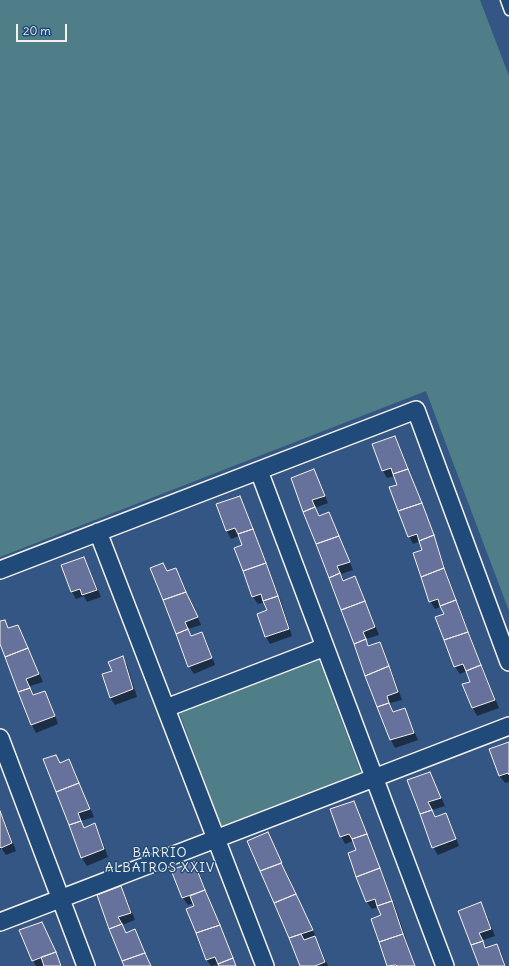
<!DOCTYPE html>
<html>
<head>
<meta charset="utf-8">
<style>
	body { margin:0 }
	#map { position:relative; width:509px; height:966px; overflow:hidden; background:#1f4a7a; font-family:Delius,sans-serif }
	canvas { display:block }
	.scale { position:absolute; left:16px; top:24px; width:51px; height:18px; box-sizing:border-box; border:2px solid #f4f1e8; border-top:0; padding-left:5px; font-size:12px; line-height:14px; white-space:nowrap; color:#f4f1e8; -webkit-text-stroke:3px #1f4a7a; paint-order:stroke }
</style>
</head>
<body>
<div id="map">
<canvas width="509" height="966"></canvas>
<div class="scale">20 m</div>
</div>
<script>
const context = document.querySelector('canvas').getContext('2d');
context.lineJoin = 'round';
function paint(path, color) {
  context.fillStyle = color;
  context.fill(path, 'evenodd');
}
function shape(rows) {
  const path = new Path2D();
  for (const r of rows) {
    path.moveTo(r[0], r[1]);
    for (let i = 2; i < r.length; i += 2) path.lineTo(r[i], r[i + 1]);
  }
  return path;
}
function strokePath(path, color, width, dash) {
  context.strokeStyle = color;
  context.lineWidth = width;
  context.lineCap = dash ? 'butt' : 'round';
  context.setLineDash(dash || []);
  context.stroke(path);
}
function write(font, color, halo, rows, align = 'center') {
  context.font = font + ' Delius,sans-serif';
  context.lineWidth = 3;
  context.setLineDash([]);
  context.textBaseline = 'middle';
  context.strokeStyle = halo;
  context.fillStyle = color;
  for (const [text, x, y, turn = 0] of rows) {
    context.save();
    context.translate(x, y);
    context.rotate((+turn || 0) * Math.PI / 180);
    context.textAlign = isNaN(turn) ? turn : align;
    if (halo) context.strokeText(text, 0, 0);
    context.fillText(text, 0, 0);
    context.restore();
  }
}
paint(shape([
	[0,0,509,0,509,966,0,966]
]), '#345684');
paint(shape([
	[0,0,480,0,509,76,509,611,426,391,0,557],
	[318,657,361,773,221,826,178,709]
]), '#4f7e89');
paint(shape([
	[395,437,399,445,437,544,448,577,472,641,499,708,477,716,473,708,463,685,471,682,467,671,460,674,455,667,436,618,445,615,442,606,435,609,430,601,424,550,420,541,413,544,409,536,399,485,395,476,387,478,383,471],
	[314,471,318,478,328,503,315,508,319,517,328,513,333,521,353,570,341,574,344,581,354,578,359,585,379,635,366,639,369,647,380,643,384,651,402,700,390,703,394,713,404,709,408,717,418,740,395,748,391,740,355,643,303,511],
	[239,498,244,505,282,604,292,636,270,644,266,637,258,614,268,611,265,602,258,604,253,597,243,545,239,536,231,539,227,531,217,505],
	[84,558,88,566,101,597,87,602,84,596,76,599,72,592],
	[176,569,180,576,201,625,188,629,191,637,202,633,206,641,215,665,194,674,189,666,167,572],
	[4,621,9,629,18,626,22,633,43,682,30,686,34,696,44,692,49,699,58,724,36,733,32,725,0,643,0,622],
	[122,657,127,665,137,697,115,705,110,698,113,671],
	[509,743,509,782,505,783,500,776],
	[44,760,60,764,69,760,73,768,94,817,81,821,84,828,95,825,99,832,108,857,87,866,82,858],
	[408,781,434,781,445,806,432,810,435,818,446,814,450,822,459,846,438,855,433,847],
	[358,810,396,909,415,966,388,966,372,919,382,916,379,907,372,909,367,902,349,853,357,851,353,841,345,844,341,836],
	[0,813,4,819,16,851,6,855,2,849,0,849],
	[272,841,285,872,316,937,315,938,319,945,328,966,301,966],
	[194,863,198,871,236,966,220,966,219,964,211,966,207,960,196,907,194,903,188,905,183,898,172,871],
	[120,887,125,895,135,920,122,925,126,934,135,930,139,938,151,966,125,966,110,929],
	[480,904,485,911,495,936,483,940,486,948,496,945,501,952,506,966,480,966,459,912],
	[42,923,46,931,62,966,45,966,45,965,42,966,36,966,33,960]
]), '#0007');
const building = shape([
	[395,436,408,469,393,474,391,468,382,471,372,444,395,436],
	[314,469,325,496,312,500,315,507,303,512,291,478,314,469],
	[408,469,422,503,398,511,389,487,397,485,393,474,408,469],
	[240,496,253,529,238,534,235,528,226,531,216,504,240,496],
	[422,503,434,535,419,541,417,534,408,537,398,511,422,503],
	[315,507,319,516,329,512,339,536,316,544,303,512,315,507],
	[253,529,266,563,243,571,234,548,242,545,238,534,253,529],
	[434,535,444,568,421,577,413,553,422,550,419,541,434,535],
	[339,536,350,562,337,566,340,573,329,578,316,544,339,536],
	[84,557,97,590,82,595,80,589,71,592,61,565,84,557],
	[163,563,167,571,176,568,186,592,163,600,150,568,163,563],
	[266,563,278,596,263,601,261,594,252,597,243,571,266,563],
	[444,568,456,600,440,606,438,599,429,602,421,577,444,568],
	[340,573,343,581,355,576,365,601,341,610,329,578,340,573],
	[186,592,198,617,185,622,188,629,176,634,163,600,186,592],
	[278,596,289,629,265,637,257,614,267,610,263,601,278,596],
	[456,600,468,632,444,640,435,617,444,614,440,606,456,600],
	[365,601,375,627,363,632,366,639,354,644,341,610,365,601],
	[5,620,8,628,18,625,28,648,5,657,0,644,0,621,5,620],
	[188,629,191,636,202,632,212,658,188,667,176,634,188,629],
	[468,632,481,665,466,671,463,664,454,667,444,640,468,632],
	[366,639,368,646,380,642,389,666,365,676,354,644,366,639],
	[28,648,39,674,26,679,30,688,18,692,5,657,28,648],
	[123,656,133,689,110,698,102,674,112,671,108,662,123,656],
	[481,665,495,700,472,708,462,684,470,682,466,671,481,665],
	[389,666,398,692,387,696,389,703,377,707,365,676,389,666],
	[30,688,33,695,45,691,55,716,31,725,18,692,30,688],
	[389,703,393,712,405,708,414,733,390,740,377,707,389,703],
	[509,742,509,775,508,773,499,776,489,749,509,742],
	[56,755,60,763,69,759,79,783,56,792,43,759,56,755],
	[430,772,441,798,428,802,432,810,420,814,407,780,430,772],
	[79,783,90,809,78,813,81,821,69,825,56,792,79,783],
	[354,801,367,834,352,839,349,834,340,837,330,809,354,801],
	[432,810,435,817,446,813,456,839,432,848,420,814,432,810],
	[0,811,12,843,1,848,0,847,0,811],
	[81,821,84,828,95,823,104,849,81,858,69,825,81,821],
	[268,832,282,863,260,871,247,841,268,832],
	[367,834,380,868,356,877,348,853,356,850,352,839,367,834],
	[194,862,205,890,182,898,171,870,194,862],
	[281,863,296,894,274,903,260,871,281,863],
	[380,868,392,901,377,906,375,899,366,902,356,877,380,868],
	[121,886,131,913,118,917,122,924,109,929,97,895,121,886],
	[205,890,220,925,196,933,186,909,194,906,190,896,205,890],
	[296,894,313,930,289,938,274,903,296,894],
	[392,901,403,934,379,942,371,919,381,915,377,906,392,901],
	[481,902,491,929,479,933,483,941,471,945,458,911,481,902],
	[42,922,56,952,32,961,19,930,42,922],
	[122,924,126,933,135,929,145,953,122,961,109,929,122,924],
	[220,925,233,958,218,964,215,957,206,960,196,933,220,925],
	[301,934,304,940,315,936,325,962,315,966,300,966,289,938,301,934],
	[403,934,415,966,397,966,396,965,387,966,379,942,403,934],
	[483,941,485,948,497,944,505,966,479,966,471,945,483,941],
	[56,952,61,966,44,966,41,957,56,952],
	[145,953,151,966,124,966,122,961,145,953],
	[233,958,236,966,219,966,218,964,233,958]
]);
paint(building, '#66719c');
strokePath(building, '#f4f1e8', 1);
const lane = shape([
	[505,0,509,11]
]);
const street = shape([
	[259,471,445,966],
	[98,532,265,966],
	[0,570,416,410,509,662],
	[166,708,325,647],
	[0,738,86,966],
	[0,922,509,726]
]);
strokePath(lane, '#f4f1e8', 11);
strokePath(street, '#f4f1e8', 20);
strokePath(lane, '#1f4a7a', 8);
strokePath(street, '#1f4a7a', 17);
context.letterSpacing = '1px';
write('13px', '#f4f1e8', '#1f4a7a', [
	["BARRIO",160,853],
	["ALBATROS XXIV",160,868]
]);
context.letterSpacing = '0px';
</script>
</body>
</html>
